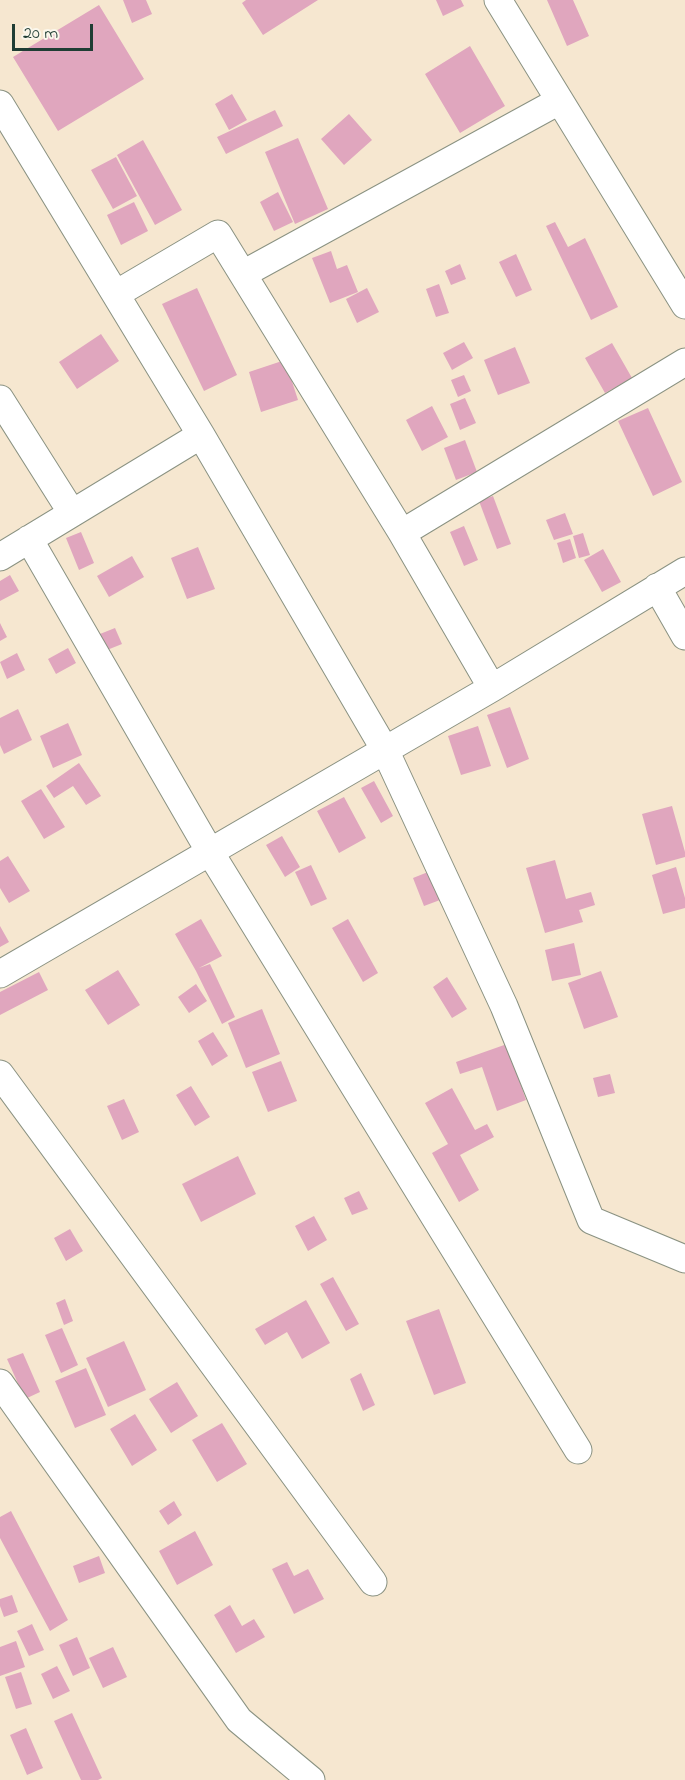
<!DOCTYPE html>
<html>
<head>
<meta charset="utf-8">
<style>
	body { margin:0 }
	#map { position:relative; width:685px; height:1780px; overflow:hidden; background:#f6e7d0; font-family:"Indie Flower",sans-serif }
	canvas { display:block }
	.scale { position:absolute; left:12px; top:24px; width:81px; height:27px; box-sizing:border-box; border:3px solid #1f3d34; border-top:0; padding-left:8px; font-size:18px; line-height:21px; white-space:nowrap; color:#1f3d34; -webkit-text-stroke:4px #fbf7ec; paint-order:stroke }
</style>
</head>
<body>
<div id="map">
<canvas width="685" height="1780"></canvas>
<div class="scale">20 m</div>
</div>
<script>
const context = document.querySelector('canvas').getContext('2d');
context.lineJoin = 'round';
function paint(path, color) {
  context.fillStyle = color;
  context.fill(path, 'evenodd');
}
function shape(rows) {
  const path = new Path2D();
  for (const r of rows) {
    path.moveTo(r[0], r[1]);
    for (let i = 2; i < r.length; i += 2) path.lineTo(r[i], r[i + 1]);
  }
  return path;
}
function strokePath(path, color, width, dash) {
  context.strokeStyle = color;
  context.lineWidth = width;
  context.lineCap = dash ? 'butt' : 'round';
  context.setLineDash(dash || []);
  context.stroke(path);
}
paint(shape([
	[123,0,146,0,152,14,132,23],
	[246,0,318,0,263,35,242,3],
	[436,0,461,0,464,6,443,16],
	[547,0,573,0,589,36,567,46],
	[99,5,144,79,58,131,13,57],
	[470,46,505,106,460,133,425,74],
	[232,94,247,120,229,130,215,104],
	[275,110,283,126,226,154,217,137],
	[349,114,372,140,344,165,321,139],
	[298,138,328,209,295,224,265,152],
	[143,140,182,210,155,225,117,155],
	[116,157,137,196,113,209,91,170],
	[278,192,293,222,274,231,260,202],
	[134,202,148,231,121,245,107,215],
	[555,222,568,247,585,238,618,307,591,320,546,226],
	[331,251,337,269,347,265,358,292,330,303,312,258],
	[516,254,532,290,516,297,499,262],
	[460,264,466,279,451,285,445,271],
	[439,284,449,313,436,317,426,289],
	[197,288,237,375,204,391,162,304],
	[367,288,379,312,357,323,346,299],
	[101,334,119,361,77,389,59,362],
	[464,342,473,358,452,370,443,353],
	[612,343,632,378,605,393,585,358],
	[515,347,530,383,498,395,484,360],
	[285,360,298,400,261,412,249,372],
	[464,375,471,391,458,397,451,380],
	[465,398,476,423,460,430,450,404],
	[432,406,448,437,422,451,406,420],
	[648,408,682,482,653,496,618,421],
	[465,440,477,472,456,480,444,448],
	[493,496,511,544,497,549,479,501],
	[565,513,573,534,554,540,546,520],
	[464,526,478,560,464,566,450,532],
	[81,532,94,563,79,570,66,538],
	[583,533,590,555,579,558,573,536],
	[570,539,576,558,563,563,557,543],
	[198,547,215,589,187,599,171,558],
	[603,549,621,582,602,592,584,560],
	[132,556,144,577,109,597,97,576],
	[10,575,19,591,0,601,0,581],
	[0,623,7,637,0,641],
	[115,628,122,644,107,650,100,634],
	[68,648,76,663,56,674,48,659],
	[17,653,25,670,7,679,0,662],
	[510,707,529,759,507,768,487,715],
	[18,709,32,740,4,754,0,745,0,718],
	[68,723,82,755,53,768,40,736],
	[478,726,491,766,461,775,448,736],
	[79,763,101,796,86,805,73,786,54,798,46,786],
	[374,781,393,816,381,823,361,788],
	[41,789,65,827,44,839,21,801],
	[344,797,366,838,339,853,317,811],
	[672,806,685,852,685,857,656,865,642,814],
	[282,836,300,867,285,877,266,845],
	[8,856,30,891,9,903,0,888,0,861],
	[555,860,566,899,591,892,595,905,579,910,583,922,545,933,526,868],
	[311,865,327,899,311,906,295,872],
	[676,867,685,898,685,908,663,914,652,875],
	[428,872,440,900,424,906,413,878],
	[201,919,222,956,199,968,210,964,235,1017,222,1024,196,971,175,934],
	[348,919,378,973,363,982,332,928],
	[0,926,9,942,0,947],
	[574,943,581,975,552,981,545,950],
	[118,970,140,1005,108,1025,85,990],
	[601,971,618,1017,584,1029,568,983],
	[39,972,48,990,0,1015,0,992],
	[447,977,467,1009,452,1018,433,987],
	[196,984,207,1001,189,1013,178,997],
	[262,1009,280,1054,246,1068,228,1023],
	[213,1032,228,1056,212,1066,198,1041],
	[507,1044,526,1100,497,1111,482,1067,460,1074,456,1062],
	[281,1061,297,1101,268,1112,252,1072],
	[610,1074,615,1093,598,1097,593,1078],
	[191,1086,210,1117,195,1126,176,1095],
	[452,1088,475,1130,487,1124,494,1137,460,1155,479,1190,459,1202,432,1153,448,1144,425,1103],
	[124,1099,139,1132,122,1140,107,1106],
	[238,1156,256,1194,201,1222,182,1184],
	[359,1191,368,1209,352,1215,344,1198],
	[314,1216,327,1240,308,1251,295,1226],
	[70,1229,83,1251,66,1261,54,1238],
	[333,1277,359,1324,346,1331,320,1284],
	[65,1299,73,1321,64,1325,56,1303],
	[306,1300,330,1343,302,1359,287,1332,265,1345,255,1329],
	[439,1309,466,1383,434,1395,406,1321],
	[62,1328,78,1365,61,1373,45,1335],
	[124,1341,146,1390,108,1407,86,1358],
	[23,1353,40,1392,25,1399,7,1359],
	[86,1368,106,1415,75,1428,55,1381],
	[361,1373,375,1405,363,1411,350,1379],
	[177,1382,198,1416,171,1433,149,1399],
	[135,1414,157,1450,132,1466,110,1429],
	[222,1423,247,1464,217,1482,192,1440],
	[174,1501,182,1515,168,1525,159,1511],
	[11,1511,68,1620,50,1631,0,1538,0,1517],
	[195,1531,213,1565,177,1585,159,1551],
	[99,1556,105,1573,79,1583,73,1566],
	[287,1562,294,1576,308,1569,324,1599,294,1614,272,1569],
	[12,1595,18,1612,4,1617,0,1606,0,1599],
	[230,1605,242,1626,254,1619,265,1637,236,1653,214,1615],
	[32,1624,44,1650,29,1656,17,1631],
	[77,1637,90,1668,73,1676,59,1645],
	[16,1641,25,1667,0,1676,0,1647],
	[113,1647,127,1677,103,1688,89,1658],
	[57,1666,70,1691,53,1699,41,1674],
	[21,1672,32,1704,16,1709,5,1677],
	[72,1713,102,1778,98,1780,81,1780,54,1721],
	[26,1728,43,1768,27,1775,10,1735]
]), '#e0a6be');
const street = shape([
	[498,0,685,305],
	[0,104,201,435,385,750,504,1006,591,1220,685,1259],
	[243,274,559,101],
	[116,294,218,234,402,533,492,688],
	[0,399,72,513],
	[402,533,685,362],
	[29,539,210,852,578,1450],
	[0,557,201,435],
	[657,587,685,636],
	[0,974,492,688,685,571],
	[0,1074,373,1582],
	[0,1383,239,1720,311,1780]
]);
strokePath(street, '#8a9282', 29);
strokePath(street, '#fff', 27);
</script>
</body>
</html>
